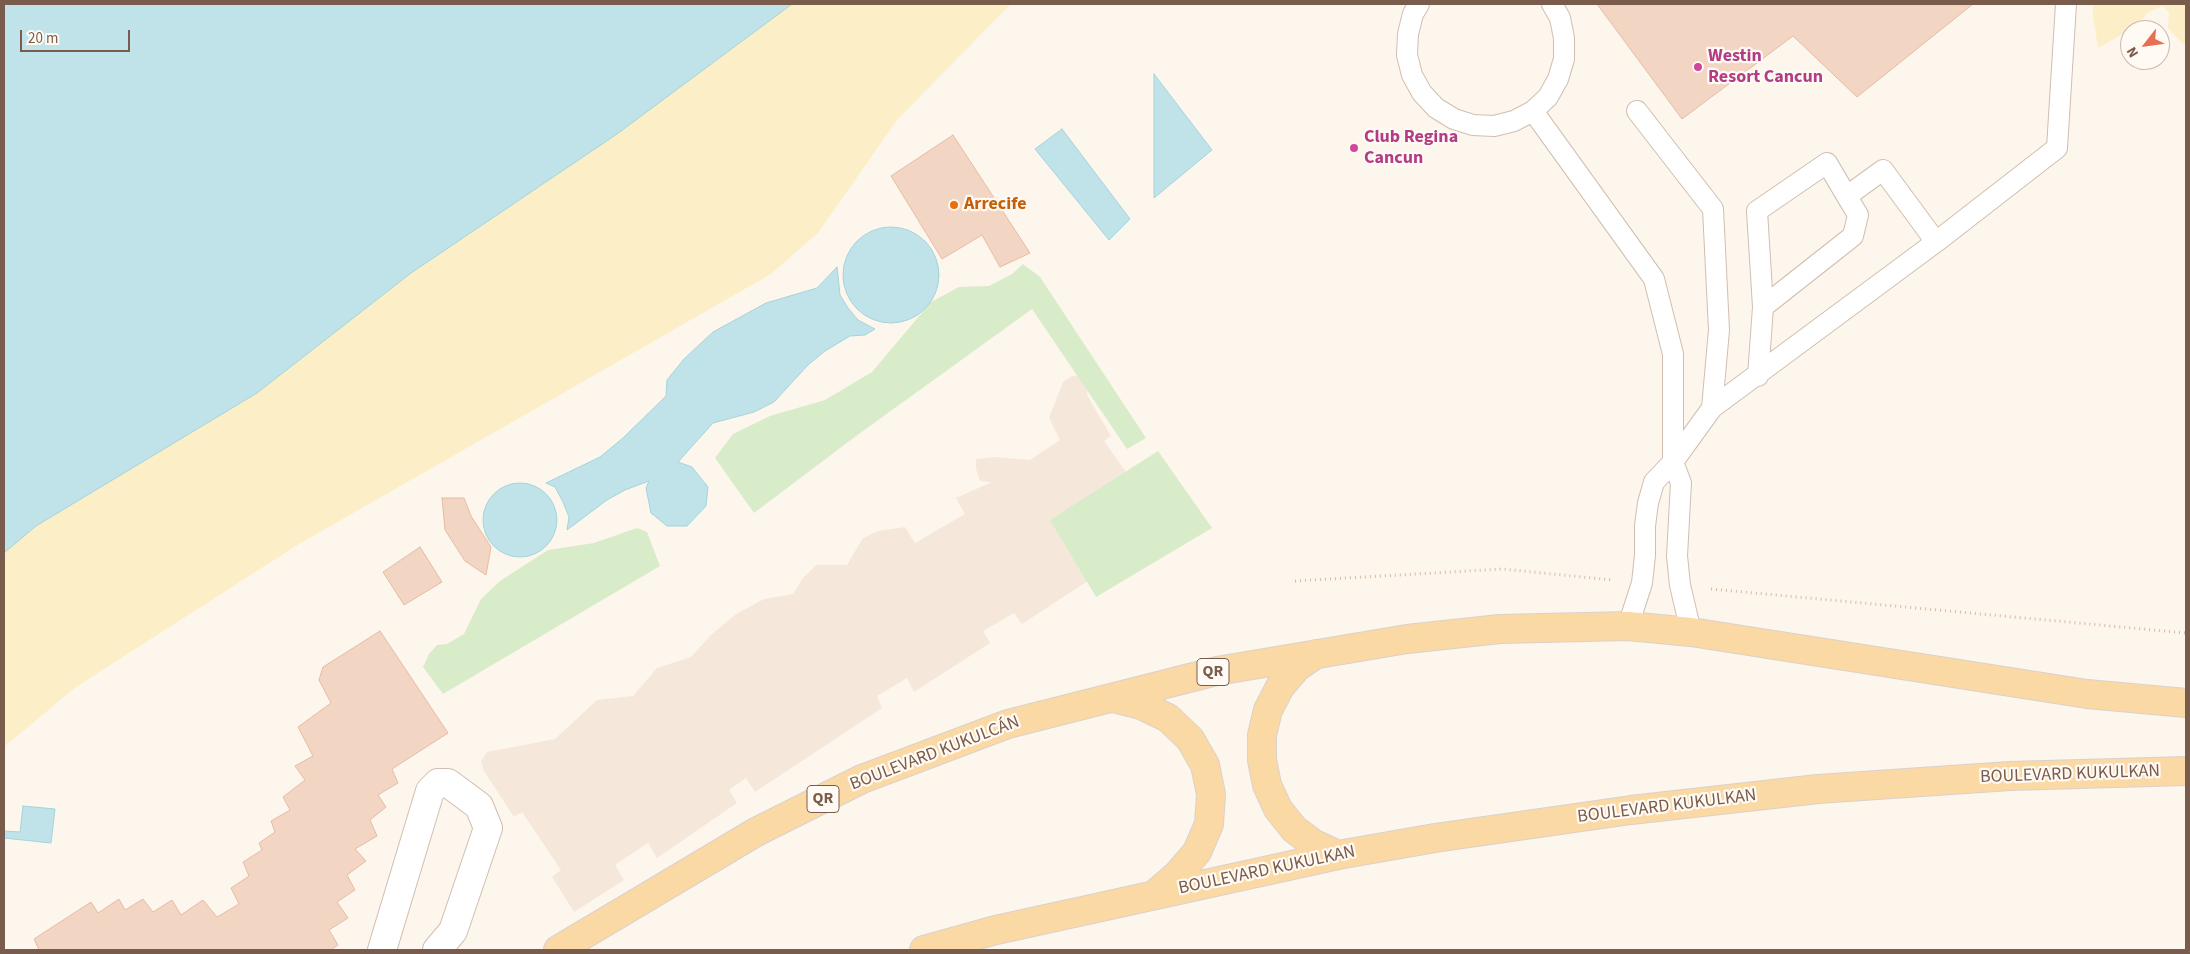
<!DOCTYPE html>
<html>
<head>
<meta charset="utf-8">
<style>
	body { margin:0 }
	#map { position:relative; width:2190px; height:954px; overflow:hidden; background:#fdf6ec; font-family:"Source Sans 3",sans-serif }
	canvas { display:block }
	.frame { position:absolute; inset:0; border:5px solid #7a5c4d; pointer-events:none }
	.north { position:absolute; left:2120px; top:20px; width:50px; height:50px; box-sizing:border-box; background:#fffaf3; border:1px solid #cabbb1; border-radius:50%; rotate:240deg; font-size:14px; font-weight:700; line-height:20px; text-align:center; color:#7a5c4d }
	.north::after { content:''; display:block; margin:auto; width:18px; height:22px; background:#e76f51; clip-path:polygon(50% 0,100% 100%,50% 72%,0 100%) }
	.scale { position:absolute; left:20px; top:30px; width:110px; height:22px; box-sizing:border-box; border:2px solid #7a5c4d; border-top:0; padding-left:6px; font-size:15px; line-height:18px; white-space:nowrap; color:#7a5c4d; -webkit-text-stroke:4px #fffaf3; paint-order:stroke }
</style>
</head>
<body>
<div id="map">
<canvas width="2190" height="954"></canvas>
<div class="frame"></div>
<div class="north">N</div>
<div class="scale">20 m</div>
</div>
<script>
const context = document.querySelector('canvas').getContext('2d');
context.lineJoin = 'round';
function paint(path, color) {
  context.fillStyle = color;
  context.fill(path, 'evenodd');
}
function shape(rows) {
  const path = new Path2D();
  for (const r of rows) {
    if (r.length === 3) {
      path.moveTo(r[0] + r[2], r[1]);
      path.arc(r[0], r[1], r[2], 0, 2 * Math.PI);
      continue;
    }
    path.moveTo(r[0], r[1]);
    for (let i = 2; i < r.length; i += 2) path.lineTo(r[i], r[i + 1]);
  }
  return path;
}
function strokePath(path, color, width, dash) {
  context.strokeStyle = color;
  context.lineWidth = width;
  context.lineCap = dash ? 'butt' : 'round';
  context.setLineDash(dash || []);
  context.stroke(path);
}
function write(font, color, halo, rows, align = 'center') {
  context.font = font + ' "Source Sans 3",sans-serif';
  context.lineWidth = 4.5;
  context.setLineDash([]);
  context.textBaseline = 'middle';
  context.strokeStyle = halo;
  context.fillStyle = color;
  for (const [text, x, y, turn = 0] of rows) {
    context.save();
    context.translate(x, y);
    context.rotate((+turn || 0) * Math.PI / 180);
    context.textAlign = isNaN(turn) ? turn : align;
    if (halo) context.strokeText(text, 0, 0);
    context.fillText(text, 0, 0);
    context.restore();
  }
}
paint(shape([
	[1082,375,1088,380,1087,395,1111,436,1104,441,1144,498,1100,573,1022,624,1014,613,983,631,990,643,914,692,907,678,877,696,882,708,755,792,746,778,729,790,737,803,657,858,648,843,615,865,624,880,574,912,552,877,561,870,522,812,514,817,484,771,481,761,487,752,555,739,597,700,633,696,657,668,691,657,711,635,736,614,764,599,793,594,803,578,816,565,847,565,863,538,878,531,905,527,915,543,965,514,956,498,992,482,980,481,976,469,976,459,995,457,1030,460,1060,440,1049,418,1063,382,1072,376]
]), '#f5e8da');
paint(shape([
	[1023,264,1040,277,1146,438,1127,449,1032,309,856,436,754,513,715,458,733,434,770,416,825,400,872,372,931,302,959,287,989,286,1012,274],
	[1158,451,1212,528,1096,597,1050,520],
	[637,528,647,532,660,566,443,694,423,667,429,654,437,645,447,644,464,634,481,599,500,581,548,550,594,543]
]), '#d8ecc9');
paint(shape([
	[792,4,1011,4,897,120,818,233,771,274,299,544,76,687,4,747,4,553,36,526,257,393,411,273,617,134],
	[2093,4,2186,4,2186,43,2183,44,2168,28,2169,12,2162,6,2147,13,2137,26,2098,48,2093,17]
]), '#fcefc7');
const water = shape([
	[4,4,792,4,617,134,411,273,257,393,36,526,4,553,4,4],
	[1154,74,1212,150,1154,198,1154,74],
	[1062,129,1130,219,1109,240,1035,149,1062,129],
	[891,275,48],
	[837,267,840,295,848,308,858,320,875,329,865,335,850,336,825,351,808,365,774,402,754,412,713,423,678,462,692,467,708,487,706,506,687,526,667,526,651,513,646,488,649,481,625,490,607,500,567,530,569,517,563,502,555,487,546,483,600,457,623,438,666,396,667,380,684,359,713,332,766,303,817,288,837,267],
	[520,520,37],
	[23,806,55,809,51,843,4,838,4,831,20,832,23,806]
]);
paint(water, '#bfe3e8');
strokePath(water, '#a5d3da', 1);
const building = shape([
	[1597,4,1973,4,1857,97,1793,36,1682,119,1597,4],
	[953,135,1030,253,1000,267,982,235,942,259,891,176,953,135],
	[442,498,464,498,471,516,491,547,486,575,465,561,445,530,442,498],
	[420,547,442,582,404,605,383,572,420,547],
	[380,631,448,733,392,769,398,783,378,795,386,807,370,820,377,836,355,849,366,861,347,875,355,890,337,902,348,918,329,930,338,945,331,950,39,950,34,939,91,902,98,913,119,899,125,910,143,899,153,912,172,900,181,915,203,900,217,917,239,904,231,888,249,876,243,862,262,850,259,843,275,832,271,821,290,810,283,797,305,780,295,766,313,756,298,727,331,703,319,680,323,667,380,631]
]);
paint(building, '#f3d5c3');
strokePath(building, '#e6bba3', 1);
const service = shape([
	[1419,4,1413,14,1408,34,1407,55,1412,75,1422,93,1436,108,1454,119,1473,125,1494,126,1514,121,1533,111,1548,97,1558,79,1564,59,1564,38,1560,18,1552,4],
	[1533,111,1654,279,1673,354,1673,462,1681,483,1677,556,1680,585,1691,632],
	[1847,196,1883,170,1936,242],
	[1758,376,1763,307,1757,211,1827,163,1858,215,1853,236,1763,307],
	[1712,408,1936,242,2057,148,2066,4],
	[1628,626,1642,583,1645,555,1645,526,1648,503,1654,482,1673,462,1712,408,1719,330,1713,209,1637,111]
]);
const minor = shape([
	[382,950,430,791,438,783,448,783,479,806,488,828,453,931,437,950]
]);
const primary = shape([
	[1316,654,1297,667,1280,687,1268,710,1262,735,1262,760,1267,785,1278,809,1294,829,1314,844,1338,855],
	[1113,698,1141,705,1168,718,1190,739,1205,765,1211,794,1209,824,1197,852,1177,875,1155,894],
	[558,950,756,832,862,779,1008,724,1217,671,1407,639,1500,629,1628,626,1691,632,2087,694,2186,703],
	[924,950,996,930,1338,855,1435,838,1631,810,1818,789,2010,776,2186,771]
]);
strokePath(service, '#d1beb0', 22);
strokePath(minor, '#d1beb0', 30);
strokePath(primary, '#dad1cd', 30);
strokePath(shape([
	[1295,581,1502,569,1613,580],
	[1711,589,2186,633]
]), '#d9b8a5', 3, [1, 4]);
strokePath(service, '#fff', 20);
strokePath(minor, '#fff', 28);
strokePath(primary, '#fbd9a5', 28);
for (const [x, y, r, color] of [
	[1698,67,5,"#d1479c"],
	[1354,148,5,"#d1479c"],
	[954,205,5,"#e8710a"]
]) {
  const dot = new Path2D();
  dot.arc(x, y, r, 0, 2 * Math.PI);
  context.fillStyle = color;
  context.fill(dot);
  strokePath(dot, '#fffaf3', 2);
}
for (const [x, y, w] of [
	[1213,672,32],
	[823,799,32]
]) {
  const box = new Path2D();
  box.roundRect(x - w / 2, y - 13.5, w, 27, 4);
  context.fillStyle = '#fffaf3';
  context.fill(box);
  strokePath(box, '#7a5c4d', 1);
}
write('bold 16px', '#7a5c4d', null, [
	["QR",1213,672],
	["QR",823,799]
]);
write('bold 18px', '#b23c85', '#fffaf3', [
	["Westin",1708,57],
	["Resort Cancun",1708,78],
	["Club Regina",1364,138],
	["Cancun",1364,159]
], 'left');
write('bold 18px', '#c56008', '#fffaf3', [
	["Arrecife",964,205]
], 'left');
write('18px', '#7a5c4d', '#fffaf3', [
	["BOULEVARD KUKULCÁN",935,754,-21],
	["BOULEVARD KUKULKAN",2070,775,-2],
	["BOULEVARD KUKULKAN",1667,807,-7],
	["BOULEVARD KUKULKAN",1267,871,-12]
]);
</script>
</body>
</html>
